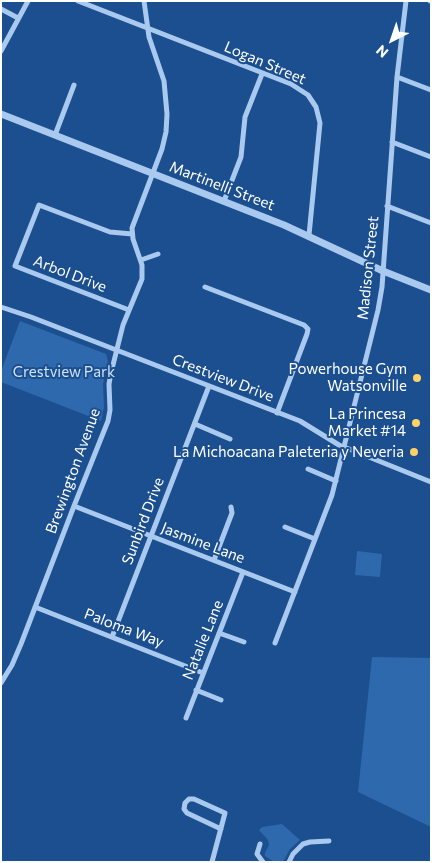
<!DOCTYPE html>
<html>
<head>
<meta charset="utf-8">
<style>
	body { margin:0 }
	#map { position:relative; width:432px; height:863px; overflow:hidden; background:#1b4f8f; font-family:Commissioner,sans-serif }
	canvas { display:block }
	.frame { position:absolute; inset:0; border:2px solid #fff; pointer-events:none }
	.north { position:absolute; left:367px; top:15px; width:50px; height:50px; -webkit-text-stroke:4px #1b4f8f; paint-order:stroke; rotate:221deg; font-size:14px; font-weight:700; line-height:20px; text-align:center; color:#fff }
	.north::after { content:''; display:block; margin:auto; width:18px; height:22px; background:#fff; clip-path:polygon(50% 0,100% 100%,50% 72%,0 100%) }
</style>
</head>
<body>
<div id="map">
<canvas width="432" height="863"></canvas>
<div class="frame"></div>
<div class="north">N</div>
</div>
<script>
const context = document.querySelector('canvas').getContext('2d');
context.lineJoin = 'round';
function paint(path, color) {
  context.fillStyle = color;
  context.fill(path, 'evenodd');
}
function shape(rows) {
  const path = new Path2D();
  for (const r of rows) {
    path.moveTo(r[0], r[1]);
    for (let i = 2; i < r.length; i += 2) path.lineTo(r[i], r[i + 1]);
  }
  return path;
}
function strokePath(path, color, width, dash) {
  context.strokeStyle = color;
  context.lineWidth = width;
  context.lineCap = dash ? 'butt' : 'round';
  context.setLineDash(dash || []);
  context.stroke(path);
}
function write(font, color, halo, rows, align = 'center') {
  context.font = font + ' Commissioner,sans-serif';
  context.lineWidth = 4;
  context.setLineDash([]);
  context.textBaseline = 'middle';
  context.strokeStyle = halo;
  context.fillStyle = color;
  for (const [text, x, y, turn = 0] of rows) {
    context.save();
    context.translate(x, y);
    context.rotate((+turn || 0) * Math.PI / 180);
    context.textAlign = isNaN(turn) ? turn : align;
    if (halo) context.strokeText(text, 0, 0);
    context.fillText(text, 0, 0);
    context.restore();
  }
}
paint(shape([
	[20,321,106,354,108,361,103,384,104,407,101,421,1,382,1,371],
	[357,551,382,554,380,577,355,575],
	[372,657,431,658,431,827,358,792],
	[282,824,300,840,290,849,283,862,274,862,265,856,265,853,269,845,268,840,259,830,262,827]
]), '#2e69ad');
strokePath(shape([
	[78,1,291,84,308,95,316,107,320,123,309,235],
	[430,1,431,1],
	[1,9,18,18],
	[1,51,28,1],
	[397,77,431,90],
	[55,135,74,85],
	[392,142,431,157],
	[224,201,241,157,245,117,262,74],
	[387,206,431,223],
	[141,260,158,254],
	[205,287,304,325,308,329,307,334,277,413],
	[1,307,31,317,300,421,339,445,431,482],
	[129,310,15,266,39,205,110,232,132,234],
	[195,424,230,439],
	[308,469,336,481],
	[74,506,295,592],
	[285,527,315,539],
	[214,560,232,513,231,507],
	[35,607,203,673],
	[219,633,244,642],
	[112,637,209,386],
	[275,643,332,495,378,310,382,287,397,77,406,1],
	[1,683,12,665,21,644,74,506,108,421,110,410,109,384,111,373,123,325,142,279,142,265,133,239,132,228,162,149,166,132,167,114,164,81,149,37,144,1],
	[196,690,221,700],
	[186,718,243,572],
	[260,844,257,854,263,862],
	[212,862,225,813,194,799,189,799,185,803,184,809,187,813,221,829],
	[289,862,293,854,303,844,310,842,329,841]
]), '#a9c9ee', 5);
strokePath(shape([
	[1,114,284,225,383,271,431,290]
]), '#a9c9ee', 7);
for (const [x, y, r, color] of [
	[417,378,5,"#ffd166"],
	[416,423,5,"#ffd166"],
	[414,452,5,"#ffd166"]
]) {
  const dot = new Path2D();
  dot.arc(x, y, r, 0, 2 * Math.PI);
  context.fillStyle = color;
  context.fill(dot);
  strokePath(dot, '#1b4f8f', 2);
}
write('15px', '#fff', '#1b4f8f', [
	["Logan Street",265,63,23],
	["Martinelli Street",222,186,21],
	["Madison Street",368,268,-84],
	["Arbol Drive",70,274,21],
	["Crestview Drive",223,378,21],
	["Brewington Avenue",73,471,-70],
	["Sunbird Drive",143,521,-69],
	["Jasmine Lane",203,543,21],
	["Paloma Way",124,628,21],
	["Natalie Lane",203,640,-68]
]);
write('15px', '#fff', '#1b4f8f', [
	["Powerhouse Gym",407,369],
	["Watsonville",407,386],
	["La Princesa",406,414],
	["Market #14",406,431],
	["La Michoacana Paleteria y Neveria",404,452]
], 'right');
write('15px', '#cfe3fa', '#1b4f8f', [
	["Crestview Park",64,372]
]);
</script>
</body>
</html>
